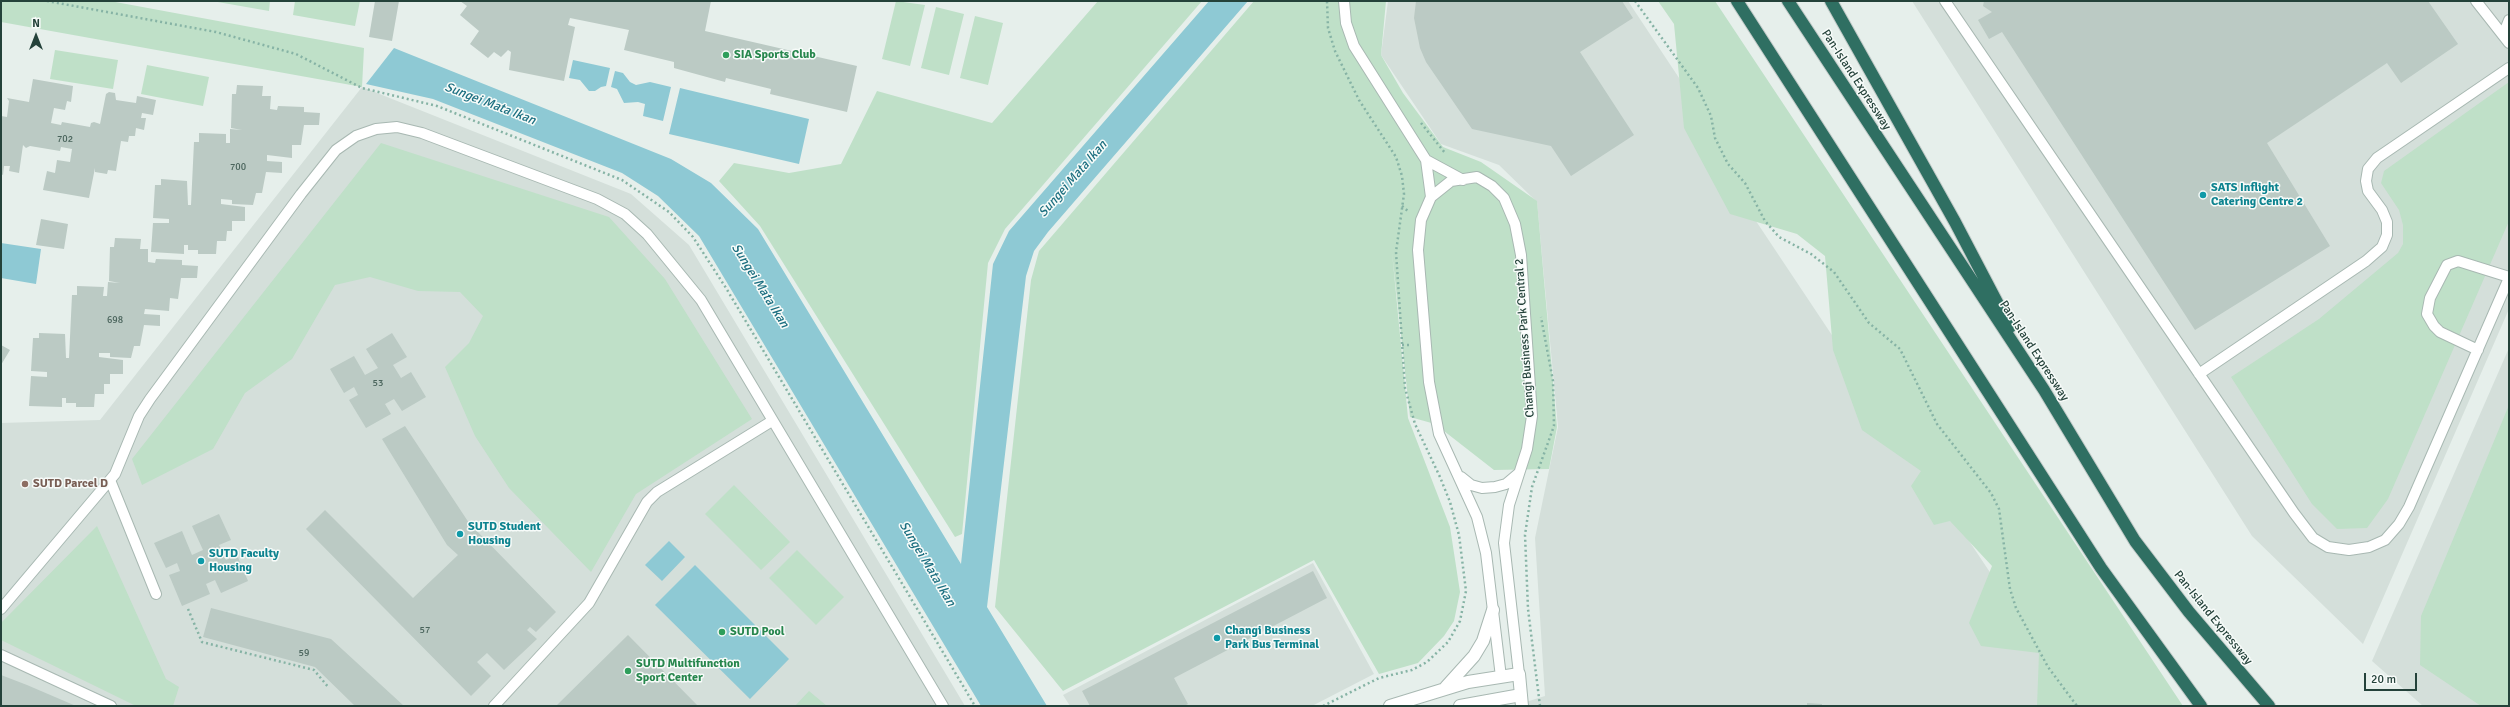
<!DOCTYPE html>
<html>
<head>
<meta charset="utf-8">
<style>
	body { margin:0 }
	#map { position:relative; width:2510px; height:707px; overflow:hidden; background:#e6efeb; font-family:Signika,sans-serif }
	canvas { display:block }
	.frame { position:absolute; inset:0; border:2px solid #24423a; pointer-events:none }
	.north { position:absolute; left:16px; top:16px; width:40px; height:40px; -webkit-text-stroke:3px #f7fbf9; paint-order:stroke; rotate:0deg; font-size:11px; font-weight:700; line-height:16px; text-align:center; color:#24423a }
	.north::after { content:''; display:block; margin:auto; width:14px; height:18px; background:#24423a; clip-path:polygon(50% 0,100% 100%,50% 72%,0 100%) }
	.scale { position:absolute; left:2364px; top:673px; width:53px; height:18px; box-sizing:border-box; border:2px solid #24423a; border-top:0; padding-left:5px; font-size:12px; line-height:14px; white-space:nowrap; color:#24423a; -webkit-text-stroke:3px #f7fbf9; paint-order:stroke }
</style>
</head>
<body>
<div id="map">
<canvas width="2510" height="707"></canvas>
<div class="frame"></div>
<div class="north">N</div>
<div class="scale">20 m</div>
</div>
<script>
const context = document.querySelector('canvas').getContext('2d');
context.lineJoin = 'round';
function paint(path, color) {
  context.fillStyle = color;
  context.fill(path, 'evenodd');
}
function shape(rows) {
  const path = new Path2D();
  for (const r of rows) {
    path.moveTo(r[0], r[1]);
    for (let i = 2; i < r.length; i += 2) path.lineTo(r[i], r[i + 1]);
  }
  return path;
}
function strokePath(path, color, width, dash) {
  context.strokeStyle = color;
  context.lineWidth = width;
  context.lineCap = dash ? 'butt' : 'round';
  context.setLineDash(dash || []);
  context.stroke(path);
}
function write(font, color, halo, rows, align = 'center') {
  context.font = font + ' Signika,sans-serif';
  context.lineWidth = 3;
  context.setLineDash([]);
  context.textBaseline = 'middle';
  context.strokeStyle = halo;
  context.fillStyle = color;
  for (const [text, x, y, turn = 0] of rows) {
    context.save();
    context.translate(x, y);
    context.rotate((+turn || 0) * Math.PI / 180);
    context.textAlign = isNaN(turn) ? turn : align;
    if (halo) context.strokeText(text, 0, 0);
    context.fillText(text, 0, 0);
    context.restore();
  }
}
paint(shape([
	[1388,1,1628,1,1691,96,1708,149,2079,706,1513,706,1545,696,1535,538,1558,427,1537,202,1499,165,1441,144,1381,55],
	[1912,1,2509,1,2509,309,2363,644,2252,536],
	[362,87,631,194,689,245,965,706,1,706,1,423,100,420],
	[2509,348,2509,706,2423,706,2372,661],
	[1313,563,1374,674,1312,706,1070,706,1063,695]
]), '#d4dfda');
paint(shape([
	[1,1,110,1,364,48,362,87,1,22],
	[212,1,270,1,269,11],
	[295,1,360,1,355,26,293,15],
	[896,1,925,5,910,66,882,59],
	[1098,1,1202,1,1005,229,988,263,962,534,955,537,760,226,719,181,734,163,789,173,841,164,877,91,992,123],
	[1254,1,1386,1,1381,55,1403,93,1443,147,1481,162,1537,201,1557,427,1549,469,1494,470,1435,424,1410,417,1392,252,1408,418,1450,527,1460,592,1454,621,1444,636,1418,663,1379,674,1314,560,1063,691,995,607,1031,280,1039,251],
	[1658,1,1715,1,2183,706,2037,706,2039,653,1981,646,1969,623,1992,566,1950,521,1934,525,1911,486,1921,471,1862,430,1833,350,1825,256,1797,234,1730,214,1684,128,1674,24],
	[936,7,964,14,949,75,921,68],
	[975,16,1003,23,988,85,960,78],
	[55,50,118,60,113,89,50,79],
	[147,65,209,77,203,106,141,94],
	[2509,82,2509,221,2388,499,2367,528,2337,529,2312,504,2231,377,2319,319,2398,253,2403,244,2403,225,2399,210,2381,183,2384,171],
	[381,143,609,217,665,279,752,419,636,494,591,572,509,488,475,436,445,367,469,343,483,316,460,292,418,291,370,277,335,285,292,359,245,393,213,449,142,485,132,459],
	[2509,405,2509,706,2481,706,2420,665,2421,616],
	[734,485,790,542,761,570,705,514],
	[97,526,166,679,179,687,173,706,136,706,1,640,1,623],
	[797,550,844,597,816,625,769,578],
	[809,691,827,706,795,706]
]), '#bfe0c8');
paint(shape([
	[1209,1,1248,1,1048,232,1034,251,1026,276,987,607,1047,706,981,706,699,236,658,196,622,173,433,99,366,84,394,48,671,159,711,183,758,229,961,564,993,264,1009,231],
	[573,60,610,68,606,86,601,87,595,91,589,91,580,80,569,78],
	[615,71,623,73,630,82,636,85,650,82,671,87,663,121,643,116,645,104,638,102,624,103,617,89,611,87],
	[680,88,809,119,799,164,669,134],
	[1,243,41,249,36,284,1,278],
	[669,541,685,557,662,581,645,565],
	[695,565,789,659,750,699,655,605]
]), '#8ec9d4');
paint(shape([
	[375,1,399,1,392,41,369,37],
	[460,1,711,1,705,31,857,66,847,112,770,94,771,89,726,78,725,82,674,68,674,62,624,50,629,30,570,18,568,25,575,27,564,81,509,70,511,52,508,50,501,57,494,52,488,58,470,44,479,31,460,15,467,6],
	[1416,1,1622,1,1633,18,1580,52,1634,135,1571,176,1551,146,1472,129,1426,62,1420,48,1414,18],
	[1984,1,2428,1,2458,44,2401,83,2387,63,2267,143,2330,246,2195,330,2002,32,1989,39,1978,20,1992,12,1983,6],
	[33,79,73,86,71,102,67,101,65,110,54,108,51,123,61,125,62,122,90,127,91,123,94,122,100,124,106,94,109,92,115,93,116,100,136,103,137,96,156,100,153,115,142,113,141,118,146,118,144,130,136,128,135,136,129,136,128,142,121,141,116,171,108,170,107,174,95,172,95,168,89,198,43,190,47,171,55,173,57,160,70,162,72,149,61,147,60,151,30,146,26,148,23,145,19,173,9,171,10,166,4,166,3,175,1,174,1,116,7,117,9,101,7,98,29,102],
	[237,85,263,86,262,96,271,96,270,109,277,110,278,106,304,107,304,112,320,113,319,125,304,125,301,145,292,145,292,158,267,155,267,161,282,162,282,173,266,172,262,193,256,193,253,205,232,204,232,200,221,199,221,204,245,207,245,221,232,221,232,231,227,231,226,241,217,241,216,254,198,254,198,250,188,250,188,245,184,245,184,254,151,252,153,223,169,223,169,219,153,218,155,185,161,185,161,179,187,181,188,205,191,205,194,142,199,142,199,133,226,134,226,143,230,143,230,129,242,130,231,128,232,94,236,94],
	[41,219,68,224,64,249,36,245],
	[115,238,141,239,140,249,148,249,148,262,155,263,156,259,182,260,182,265,198,266,197,278,181,278,178,299,170,298,169,311,145,309,144,314,160,315,160,326,144,325,140,346,134,346,131,358,110,357,110,353,99,353,99,357,123,360,123,374,110,374,110,384,104,384,104,394,95,394,94,407,76,407,76,403,66,403,66,398,62,398,62,407,29,406,31,376,47,377,47,372,31,371,33,338,39,338,39,333,65,334,66,358,69,358,72,295,77,295,77,286,104,287,103,296,107,296,108,282,120,283,109,281,110,247,114,247],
	[392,333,407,357,393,365,401,378,411,372,426,397,402,411,394,399,385,404,391,414,366,428,349,400,358,395,354,387,344,393,330,369,354,356,365,375,378,368,366,349],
	[1,345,10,350,1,365],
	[405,426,469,523,556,612,536,632,530,627,527,630,537,639,504,670,487,653,477,662,491,676,471,696,306,529,325,510,413,598,458,555,447,545,382,439],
	[219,514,231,540,219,545,226,560,237,555,248,581,221,593,215,580,206,584,210,594,182,606,169,575,180,571,177,563,166,568,154,543,182,531,192,555,203,550,192,526],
	[1313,571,1327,598,1174,678,1188,704,1184,706,1090,706,1082,691],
	[211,608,331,639,404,706,355,706,315,667,203,637],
	[628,635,698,706,556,706],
	[1,675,27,685,76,706,1,706],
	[1807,703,1822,704,1822,706,1807,706]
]), '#bbcac4');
const service = shape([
	[1344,1,1346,23,1354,46,1426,160,1431,197,1421,220,1418,250,1429,382,1439,434,1477,517,1486,553,1501,677],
	[1945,1,2294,513,2313,538,2328,547,2349,550,2369,547,2385,540,2399,524,2409,507,2509,278],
	[2476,1,2509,43],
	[2503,35,2509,20],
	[1426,160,1463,180],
	[1431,197,1451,181,1477,177,1492,186,1504,198,1515,224,1521,255,1532,416,1527,449,1509,505,1504,543,1519,674],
	[2478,350,2440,332,2434,326,2427,314,2430,298,2447,265,2458,261,2509,277],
	[2199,374,2366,261,2382,247,2387,235,2387,222,2382,210,2368,191,2366,181,2368,169,2377,158,2509,68],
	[1461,477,1471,485,1482,488,1495,487,1506,484,1519,473],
	[110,480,156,594],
	[1,609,115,474,139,416,150,399,301,194,336,150,356,136,376,129,397,127,422,133,597,199,625,214,647,234,701,300,943,706],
	[1,655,111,706],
	[494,706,589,603,647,502,657,492,772,421]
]);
const minor = shape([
	[1446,687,1474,656,1483,641,1493,610],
	[1390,706,1468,682,1519,674,1522,706],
	[1460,706,1521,695]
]);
const motorway = shape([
	[1737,1,2101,568,2201,706],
	[1788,1,2044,390,2135,541,2189,612,2269,706],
	[1831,1,1955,222,2010,327]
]);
strokePath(service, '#a8b8b2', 12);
strokePath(minor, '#a8b8b2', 14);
strokePath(motorway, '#c2cac8', 14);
strokePath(shape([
	[47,1,216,32,296,54,362,88,437,106,622,180,669,212,693,237,726,288,975,706],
	[1635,1,1698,88,1711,116,1715,138,1728,164,1745,183,1765,221,1779,237,1811,254,1834,272,1869,323,1900,349,1937,424,1991,493,1999,509,2010,589,2016,608,2048,667,2077,706],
	[1421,123,1445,153],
	[1402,206,1409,212],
	[1402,345,1412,345],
	[188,609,202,642,314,670,329,688],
	[1323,706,1379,678,1412,670,1427,662,1448,642,1460,621,1466,591,1459,535,1450,502,1440,477,1415,424,1405,388,1396,252,1404,194,1402,176,1396,157,1359,100,1335,51,1328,28,1327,1],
	[1540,706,1528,609,1525,535,1532,487,1554,426,1553,381,1541,317]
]), '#86b3a5', 2.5, [2, 3]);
strokePath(service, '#fff', 10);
strokePath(minor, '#fff', 12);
strokePath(motorway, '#2f6f62', 12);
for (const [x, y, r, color] of [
	[726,55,4,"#2e9e5b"],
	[2203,195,4,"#0f9aa8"],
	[25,484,4,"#8d6e63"],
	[460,534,4,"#0f9aa8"],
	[201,561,4,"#0f9aa8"],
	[722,632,4,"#2e9e5b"],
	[1217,638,4,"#0f9aa8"],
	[628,671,4,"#2e9e5b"]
]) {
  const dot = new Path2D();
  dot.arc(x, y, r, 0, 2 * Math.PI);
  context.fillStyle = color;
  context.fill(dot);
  strokePath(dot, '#f7fbf9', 1.5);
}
write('10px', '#4a645c', null, [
	["702",65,139],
	["700",238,167],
	["698",115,320],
	["53",378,383],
	["57",425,630],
	["59",304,653]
]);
write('bold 12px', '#27864d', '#f7fbf9', [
	["SIA Sports Club",734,55],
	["SUTD Pool",730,632],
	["SUTD Multifunction",636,664],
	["Sport Center",636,678]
], 'left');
write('12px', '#24423a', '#f7fbf9', [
	["Pan-Island Expressway",1856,80,57],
	["Changi Business Park Central 2",1525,338,-94],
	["Pan-Island Expressway",2034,351,57],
	["Pan-Island Expressway",2213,618,51]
]);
write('bold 12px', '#0d838f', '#f7fbf9', [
	["SATS Inflight",2211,188],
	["Catering Centre 2",2211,202],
	["SUTD Student",468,527],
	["Housing",468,541],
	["SUTD Faculty",209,554],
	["Housing",209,568],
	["Changi Business",1225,631],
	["Park Bus Terminal",1225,645]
], 'left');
write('bold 12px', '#785e54', '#f7fbf9', [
	["SUTD Parcel D",33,484]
], 'left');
write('italic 13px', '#1c6f80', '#f7fbf9', [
	["Sungei Mata Ikan",490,104,21],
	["Sungei Mata Ikan",1073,179,-49],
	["Sungei Mata Ikan",760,286,58],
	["Sungei Mata Ikan",927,564,59]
]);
</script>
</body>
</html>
